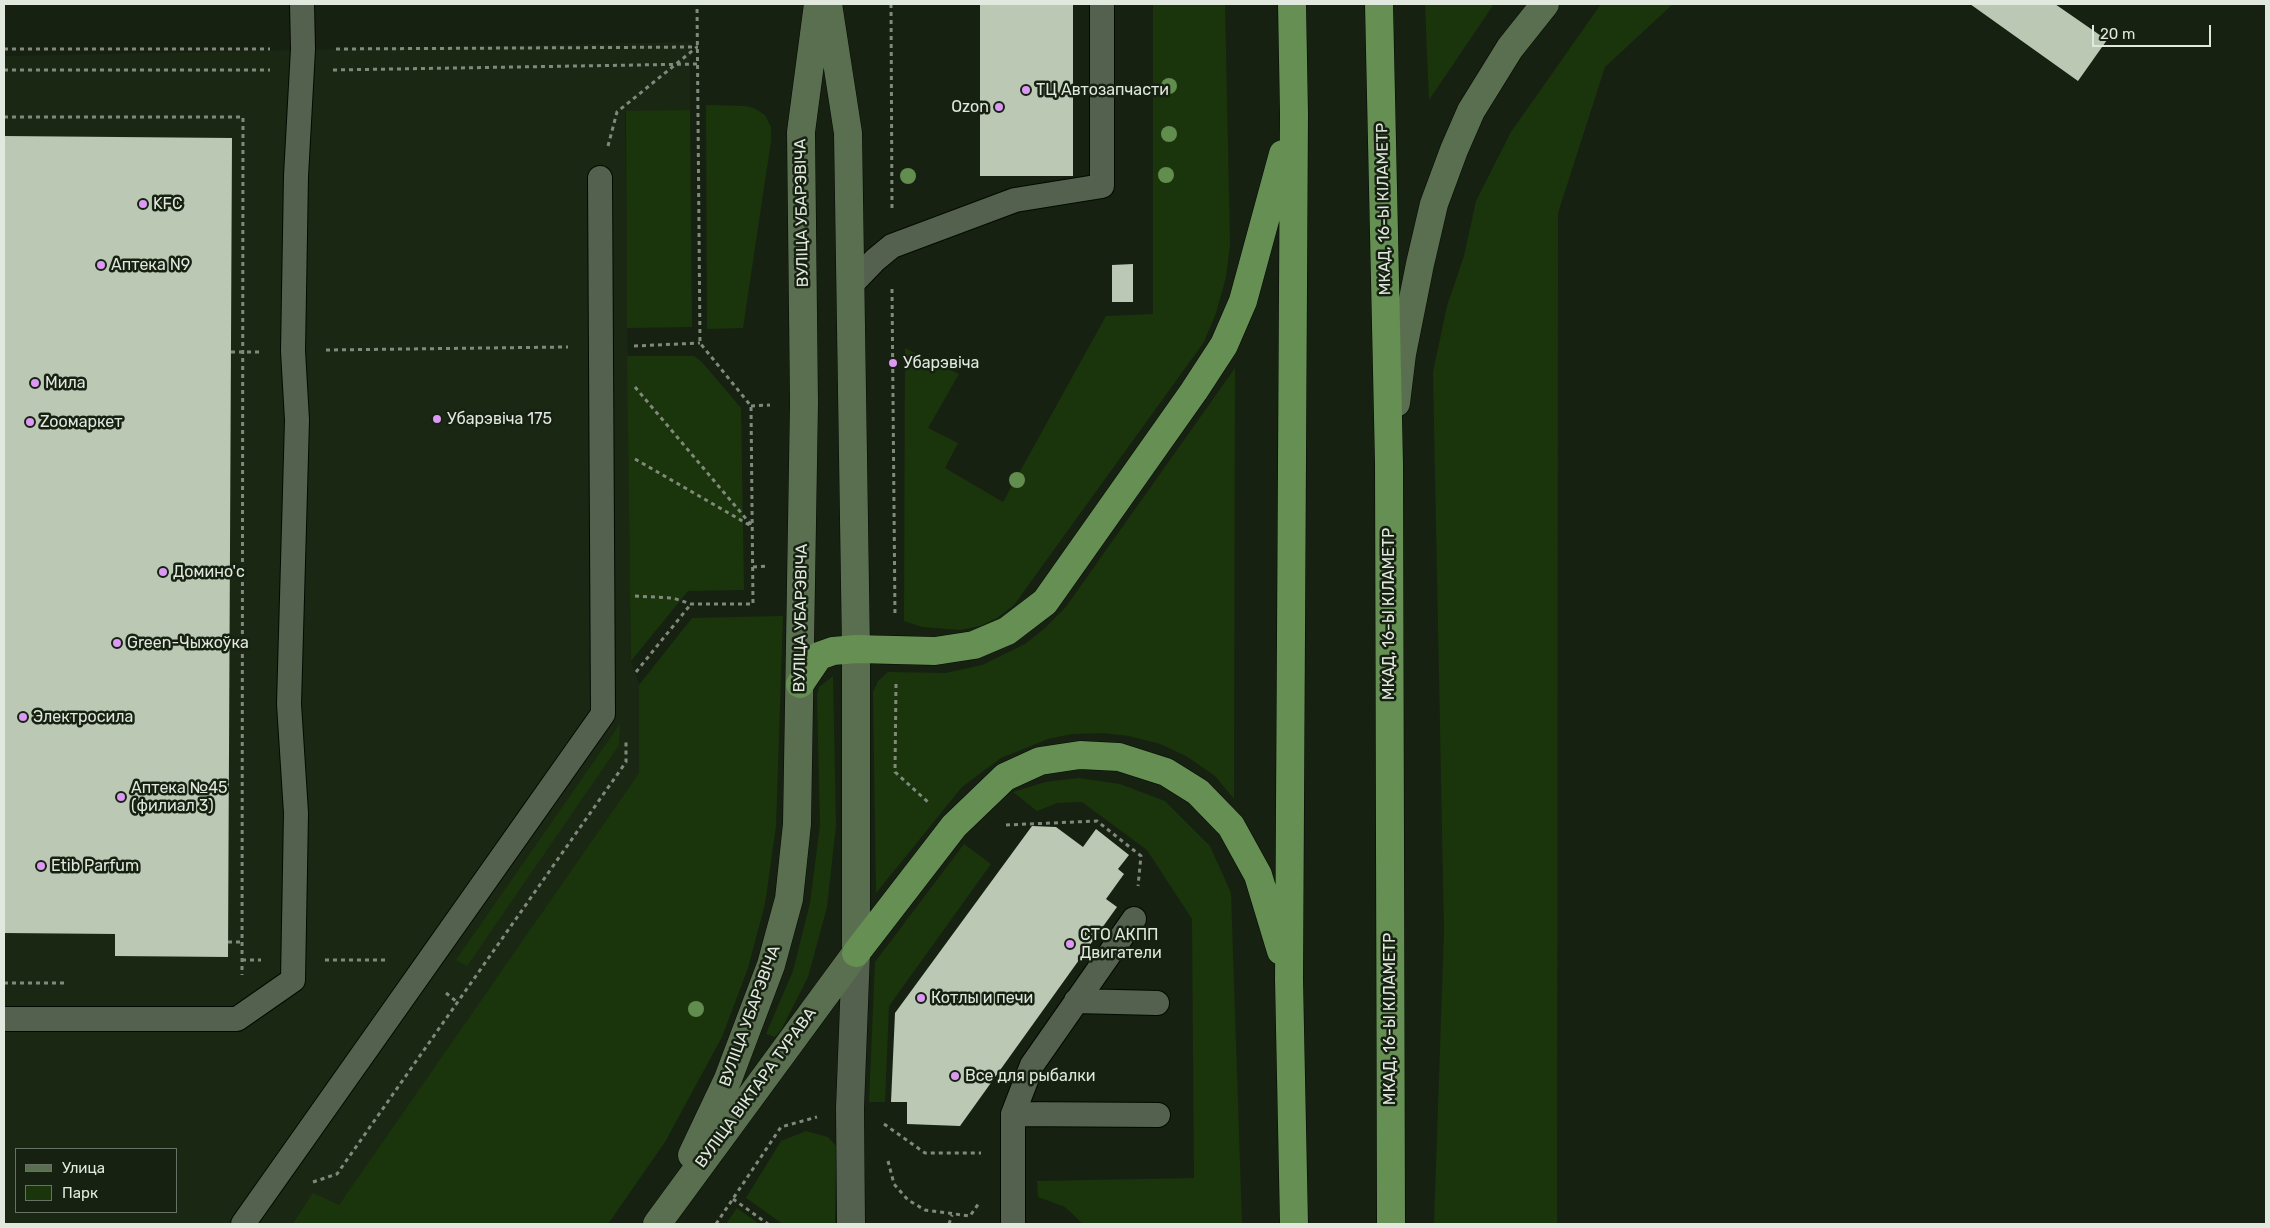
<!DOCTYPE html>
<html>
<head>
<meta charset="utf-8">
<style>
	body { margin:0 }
	#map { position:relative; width:2270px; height:1228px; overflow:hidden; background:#162112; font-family:Rubik,sans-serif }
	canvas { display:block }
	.frame { position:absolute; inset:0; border:5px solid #e1e8de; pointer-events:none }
	.legend { position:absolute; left:15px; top:1148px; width:162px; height:65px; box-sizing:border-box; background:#162112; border:1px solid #677164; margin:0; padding:6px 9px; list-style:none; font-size:15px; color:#e1e8de }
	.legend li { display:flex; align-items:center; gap:10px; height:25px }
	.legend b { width:25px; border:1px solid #677164 }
	.scale { position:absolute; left:2092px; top:25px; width:119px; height:22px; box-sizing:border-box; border:2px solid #e1e8de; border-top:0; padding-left:6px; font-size:15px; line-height:18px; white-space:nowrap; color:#e1e8de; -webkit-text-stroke:4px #162112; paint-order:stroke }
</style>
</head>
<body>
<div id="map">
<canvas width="2270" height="1228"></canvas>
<div class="frame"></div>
<ul class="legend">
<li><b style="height:6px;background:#5a6f50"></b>Улица</li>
<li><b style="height:14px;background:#1a350b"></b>Парк</li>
</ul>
<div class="scale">20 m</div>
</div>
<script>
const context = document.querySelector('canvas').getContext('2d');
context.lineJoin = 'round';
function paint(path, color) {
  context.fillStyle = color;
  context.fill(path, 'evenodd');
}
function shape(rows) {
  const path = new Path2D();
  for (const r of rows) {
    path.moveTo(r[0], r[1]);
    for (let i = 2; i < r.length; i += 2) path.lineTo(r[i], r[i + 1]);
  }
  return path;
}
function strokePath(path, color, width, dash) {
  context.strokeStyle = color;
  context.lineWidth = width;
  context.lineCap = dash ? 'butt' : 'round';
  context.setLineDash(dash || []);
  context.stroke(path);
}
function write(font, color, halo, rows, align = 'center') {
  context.font = font + ' Rubik,sans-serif';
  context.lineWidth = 5;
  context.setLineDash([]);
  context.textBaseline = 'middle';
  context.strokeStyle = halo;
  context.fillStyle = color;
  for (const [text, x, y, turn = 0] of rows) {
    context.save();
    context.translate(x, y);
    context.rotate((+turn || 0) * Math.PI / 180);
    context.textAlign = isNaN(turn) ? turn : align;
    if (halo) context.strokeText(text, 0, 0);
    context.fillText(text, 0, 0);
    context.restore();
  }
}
paint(shape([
	[690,42,690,110,625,113,631,661,639,685,639,773,339,1206,313,1194,291,1224,4,1224,4,56],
	[16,1149,176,1149,176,1212,16,1212]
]), '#1a2813');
paint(shape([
	[1153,4,1225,4,1230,244,1226,277,1216,313,1204,342,1014,605,997,618,980,626,960,630,922,627,904,621,905,348,959,374,928,428,958,443,945,468,1003,502,1106,316,1153,314],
	[1425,4,1494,4,1429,100],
	[1601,4,1673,4,1605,67,1558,213,1557,1224,1434,1224,1444,932,1433,372,1447,306,1464,256,1476,201,1511,132],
	[706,105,745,106,754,108,765,115,771,127,771,141,743,328,707,329],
	[690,110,692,327,627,328,626,111],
	[627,356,694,356,701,361,741,408,744,590,688,591,631,661],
	[1235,368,1234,799,1215,776,1186,756,1160,744,1129,736,1102,733,1072,734,1048,739,1001,758,962,787,876,893,873,692,878,681,888,672,946,673,982,665,1025,644,1045,628,1065,608],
	[783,616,776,826,765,904,748,968,722,1037,665,1142,608,1224,292,1224,313,1193,339,1205,639,773,639,685,692,618],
	[833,676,836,826,827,907,808,977,782,1028,775,1037,766,1034,793,971,810,903,820,825,817,695,819,687],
	[620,724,619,745,467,966,456,960],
	[1078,778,1120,784,1165,801,1210,846,1231,893,1242,1224,1083,1224,1065,1207,1038,1197,1037,1181,1194,1178,1192,919,1147,850,1082,802,1057,803,1037,811,1013,792,1045,782],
	[964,844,991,864,889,1006,885,1102,869,1102,875,962],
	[806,1131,828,1137,836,1146,835,1224,783,1224,746,1198,781,1141],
	[737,1208,759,1224,726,1224]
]), '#1a350b');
paint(shape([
	[980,4,1073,4,1073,176,980,176],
	[1970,4,2055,4,2107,40,2078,81],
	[4,136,232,138,228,957,115,956,115,934,4,933],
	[1133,264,1133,302,1112,302,1112,265],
	[1032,826,1056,827,1083,847,1096,829,1129,855,1118,869,1124,874,1106,899,1117,907,960,1126,907,1124,907,1102,891,1102,895,1013]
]), '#bac8b4');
const lane = shape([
	[850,286,875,260,892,246,1015,200,1102,186,1102,4],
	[1076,1001,1157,1003],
	[4,1019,237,1019,293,980,296,813,289,704,297,420,293,351,296,176,303,49,302,4],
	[1013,1114,1158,1115],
	[243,1224,603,714,600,178],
	[1013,1224,1013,1114,1032,1065,1134,919]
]);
const street = shape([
	[851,1224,850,1108,856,953]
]);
const secondary = shape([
	[1396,403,1402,354,1420,264,1434,204,1454,150,1471,111,1510,48,1545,4],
	[692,1155,728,1079,771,965,789,899,797,824,804,403,801,132,818,4],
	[657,1224,856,953,856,649,848,133,828,4]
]);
const highway = shape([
	[1292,4,1294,114,1289,979,1294,1224],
	[1379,4,1389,463,1391,1224],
	[800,684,819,656,833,651,856,649,935,651,974,645,1007,631,1045,602,1194,391,1224,345,1243,301,1283,154],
	[856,953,954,826,1005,777,1040,761,1080,755,1119,757,1166,772,1198,792,1231,826,1258,875,1281,951]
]);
strokePath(lane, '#030a01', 26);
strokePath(street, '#030a01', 29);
strokePath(secondary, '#030a01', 29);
strokePath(highway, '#030a01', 29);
strokePath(shape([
	[891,4,892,211],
	[4,49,270,49],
	[336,49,698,47],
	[4,70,270,70],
	[333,70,698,64],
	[4,117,243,117,242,975],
	[608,146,617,112,697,47],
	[892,289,895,616],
	[634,346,700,343],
	[326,350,568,347],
	[231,352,260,352],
	[635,387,753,527],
	[751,406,770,405],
	[635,459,751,526],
	[753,567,768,566],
	[635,596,673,598,691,604,753,604,751,406,700,343,697,4],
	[636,672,691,604],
	[896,684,895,772,929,803],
	[1006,825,1097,821,1141,856,1138,886],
	[228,942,242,942],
	[242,960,261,960],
	[325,960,389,960],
	[4,983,68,983],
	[446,993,457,1002],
	[884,1124,925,1153,981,1153],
	[888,1161,894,1184,908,1200,925,1210,970,1216,979,1203],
	[313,1182,337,1174,626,762,626,740],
	[733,1199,768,1224],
	[716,1224,781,1127,817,1117],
	[949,1224,952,1215]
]), '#81897d', 3, [4, 4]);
strokePath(lane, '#55614f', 24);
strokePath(street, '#55614f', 28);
strokePath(secondary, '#5a6f50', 28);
strokePath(highway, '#658f53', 28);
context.fillStyle = '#618d4e';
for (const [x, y] of [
	[1169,86],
	[1169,134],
	[1166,175],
	[908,176],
	[1017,480],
	[696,1009]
]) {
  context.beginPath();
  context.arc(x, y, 8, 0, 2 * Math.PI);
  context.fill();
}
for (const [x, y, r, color] of [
	[1026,90,5,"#dc99f4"],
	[999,107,5,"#dc99f4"],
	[143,204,5,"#dc99f4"],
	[101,265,5,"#dc99f4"],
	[893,363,5,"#dc99f4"],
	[35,383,5,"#dc99f4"],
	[437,419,5,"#dc99f4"],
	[30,422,5,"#dc99f4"],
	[163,572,5,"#dc99f4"],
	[117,643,5,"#dc99f4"],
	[23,717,5,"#dc99f4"],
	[121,797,5,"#dc99f4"],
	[41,866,5,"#dc99f4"],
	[1070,944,5,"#dc99f4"],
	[921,998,5,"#dc99f4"],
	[955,1076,5,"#dc99f4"]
]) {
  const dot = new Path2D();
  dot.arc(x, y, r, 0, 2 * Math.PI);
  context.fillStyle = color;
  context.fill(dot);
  strokePath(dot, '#162112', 2);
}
write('16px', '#e1e8de', '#162112', [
	["ТЦ Автозапчасти",1036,90],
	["Ozon",989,107,"right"],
	["KFC",153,204],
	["Аптека N9",111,265],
	["Убарэвіча",903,363],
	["Мила",45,383],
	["Убарэвіча 175",447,419],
	["Zooмаркет",40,422],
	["Домино'c",173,572],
	["Green-Чыжоўка",127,643],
	["Электросила",33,717],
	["Аптека №45",131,788],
	["(филиал 3)",131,806],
	["Etib Parfum",51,866],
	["СТО АКПП",1080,935],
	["Двигатели",1080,953],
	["Котлы и печи",931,998],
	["Все для рыбалки",965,1076]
], 'left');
write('16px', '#e1e8de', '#162112', [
	["МКАД, 16-Ы КІЛАМЕТР",1384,209,-91],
	["ВУЛІЦА УБАРЭВІЧА",802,213,-91],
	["МКАД, 16-Ы КІЛАМЕТР",1389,614,-90],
	["ВУЛІЦА УБАРЭВІЧА",801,618,-89],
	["ВУЛІЦА УБАРЭВІЧА",750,1016,-70],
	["МКАД, 16-Ы КІЛАМЕТР",1390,1019,-90],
	["ВУЛІЦА ВІКТАРА ТУРАВА",756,1088,-54]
]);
</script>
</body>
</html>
